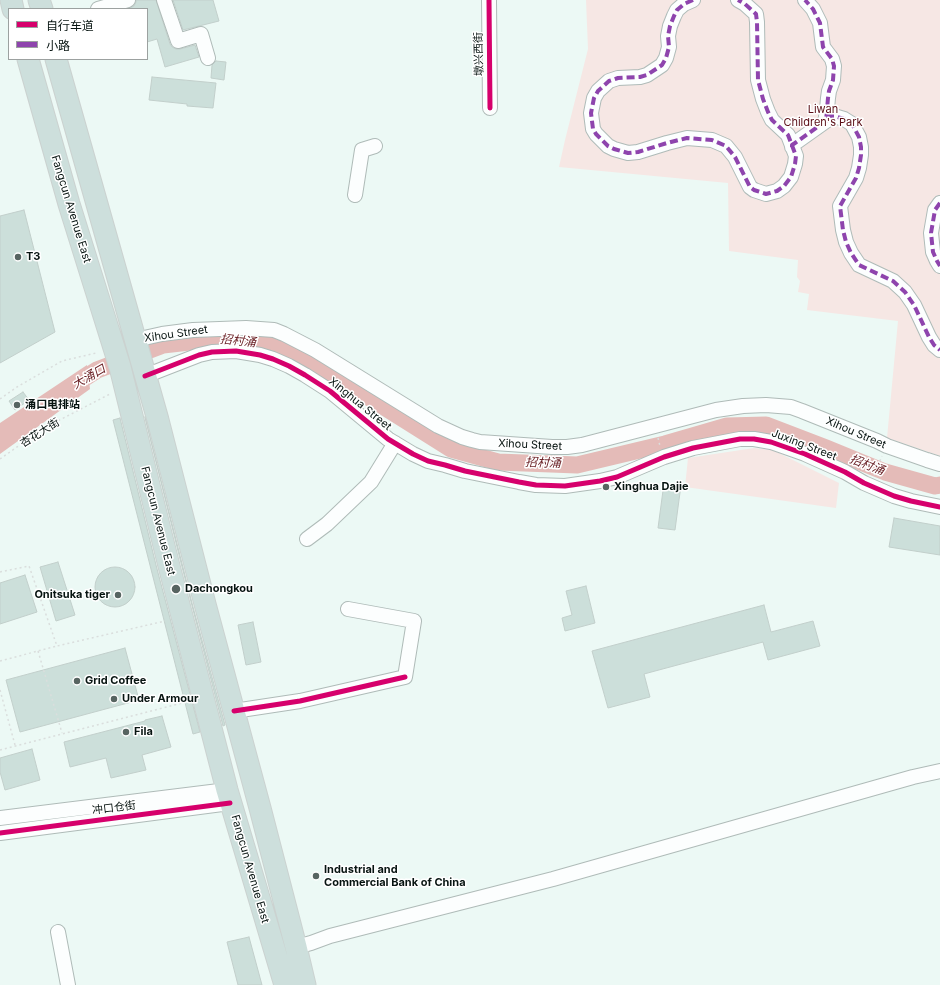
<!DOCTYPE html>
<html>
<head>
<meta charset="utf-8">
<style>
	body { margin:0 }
	#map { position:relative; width:940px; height:985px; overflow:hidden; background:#ecf9f5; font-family:Inter,"Noto Sans SC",sans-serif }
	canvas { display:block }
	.legend { position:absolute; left:8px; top:8px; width:140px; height:52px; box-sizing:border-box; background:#fff; border:1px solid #9ca1a0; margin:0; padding:5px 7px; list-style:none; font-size:12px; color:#071411 }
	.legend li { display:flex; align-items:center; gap:8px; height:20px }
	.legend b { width:20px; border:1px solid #9ca1a0 }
</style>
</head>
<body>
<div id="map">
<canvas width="940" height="985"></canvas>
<ul class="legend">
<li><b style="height:5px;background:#d6006c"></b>自行车道</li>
<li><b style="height:5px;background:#8e44ad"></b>小路</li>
</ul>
</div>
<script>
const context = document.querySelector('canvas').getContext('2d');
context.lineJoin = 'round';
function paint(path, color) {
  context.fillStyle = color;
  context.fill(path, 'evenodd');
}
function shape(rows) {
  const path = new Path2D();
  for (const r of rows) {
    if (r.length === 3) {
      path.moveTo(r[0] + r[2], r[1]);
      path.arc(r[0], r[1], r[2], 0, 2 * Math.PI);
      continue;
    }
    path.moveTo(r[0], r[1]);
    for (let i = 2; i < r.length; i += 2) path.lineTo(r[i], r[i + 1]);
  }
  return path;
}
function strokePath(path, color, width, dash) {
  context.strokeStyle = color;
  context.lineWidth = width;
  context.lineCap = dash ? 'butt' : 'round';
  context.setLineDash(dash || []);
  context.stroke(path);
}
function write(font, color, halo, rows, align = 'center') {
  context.font = font + ' Inter,"Noto Sans SC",sans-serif';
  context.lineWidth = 3;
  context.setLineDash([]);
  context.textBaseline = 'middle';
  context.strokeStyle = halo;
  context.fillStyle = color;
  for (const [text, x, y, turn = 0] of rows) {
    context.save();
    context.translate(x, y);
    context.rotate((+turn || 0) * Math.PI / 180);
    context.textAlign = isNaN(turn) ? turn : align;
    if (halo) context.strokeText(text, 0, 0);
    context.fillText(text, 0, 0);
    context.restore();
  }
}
paint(shape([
	[586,0,940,0,940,243,939,249,940,249,940,456,887,438,898,321,807,310,809,294,798,292,800,281,797,277,798,260,729,251,728,183,559,167,565,140,588,49],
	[754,448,773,450,839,483,836,508,685,487,688,458]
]), '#f6e7e4');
paint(shape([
	[87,365,90,389,0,454,0,423]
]), '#e4bbb8');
strokePath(shape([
	[69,388,97,370,163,345,225,338,275,346,300,354,451,449,498,462,577,465,665,444,727,426,766,425,826,448,885,472,935,486,940,485]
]), '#e4bbb8', 17);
const building = shape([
	[136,0,156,0,170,44,172,47,176,49,180,49,195,45,199,57,165,67,157,39,147,42,147,9,128,9,134,6,136,2,136,0],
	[173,0,213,0,219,21,183,30,173,0],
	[216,61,226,62,224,80,211,78,212,65,216,61],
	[152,77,216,83,213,108,187,106,187,104,149,100,152,77],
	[24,210,55,332,0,363,0,216,24,210],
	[23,392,29,400,15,410,9,401,23,392],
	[145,417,193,607,225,725,223,726,180,559,145,417],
	[120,418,156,565,200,732,193,734,113,420,120,418],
	[664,483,681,485,675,530,658,528,664,483],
	[894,518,940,526,940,555,889,547,894,518],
	[58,562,75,615,56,621,40,567,58,562],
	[115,587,20],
	[25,575,37,612,0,624,0,583,25,575],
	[586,586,595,623,565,631,562,618,572,615,566,591,586,586],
	[764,605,771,632,813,621,820,646,768,660,763,642,644,674,650,697,608,708,592,651,764,605],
	[253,622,261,662,246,665,238,625,253,622],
	[125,648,139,700,20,732,6,680,125,648],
	[162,716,171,747,142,755,146,770,111,778,106,758,70,767,64,742,145,721,145,720,162,716],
	[32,749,40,780,5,790,0,772,0,758,32,749],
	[249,937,262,985,238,985,227,942,249,937]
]);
paint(building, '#ccdfda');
strokePath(building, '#c2cfcb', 1);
const minor = shape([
	[164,0,178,41,201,34,208,58],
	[489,0,490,108],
	[693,0,684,4,677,10,674,16,670,26,668,36,669,47,666,58,662,65,647,75,640,77,618,78,609,81,598,91,594,98,591,113,593,129,596,134,608,146,614,149,628,153,638,152,667,143,687,138,712,140,726,146,735,157,750,187,754,190,766,194,777,191,784,186,791,177,795,164,796,156,788,135,772,120,768,112,763,99,758,80,757,22,756,14,745,4,738,0],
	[98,9,128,0],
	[826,116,834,116,844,119,852,124,859,137,861,147,861,155,859,168,856,178,840,206,843,230,846,242,851,253,859,265,893,281,905,292,914,305,929,337,934,345,940,350],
	[792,147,792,145,795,143,826,121,828,98,829,91,833,80,834,66,832,59,823,47,820,23,813,9,805,0],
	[355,195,362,150,375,146],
	[940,203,935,210,931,233,933,252,937,261,940,266],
	[135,340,162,334,193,330,246,328,274,330,284,334,315,350,438,426,462,437,472,440,480,442,552,447,567,447,582,445,716,410,743,406,766,405,791,407,802,411,877,441,887,446,927,460,940,464],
	[145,376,199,355,212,352,236,351,260,355,273,359,289,366,305,375,330,391,388,439,413,454,428,461,445,465,465,471,519,482,536,485,565,486,600,481,617,477,664,457,693,448,740,439,754,439,771,442,805,454,845,472,864,483,894,496,911,501,940,507],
	[307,539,327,524,371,482,395,443],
	[234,711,300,701,405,677,414,621,348,609],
	[0,818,227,790],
	[0,833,230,803],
	[58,932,68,985],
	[296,947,311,943,330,936,553,879,913,777,940,771]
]);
const highway = shape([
	[11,0,13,9],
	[39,0,42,9],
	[28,59,69,204,120,367,168,562,227,790,285,985],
	[56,59,158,420,205,604,260,808,296,947,305,985]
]);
strokePath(minor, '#afbbb8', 16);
strokePath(highway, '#cbd2d0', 23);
strokePath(shape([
	[0,399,17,387,62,361,96,353],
	[658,438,660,446],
	[0,459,44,428,110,394],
	[874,475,882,456],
	[0,572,29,566,57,646,165,621],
	[38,651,62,733],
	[0,661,57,646],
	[0,690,15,745],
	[0,750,186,702]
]), '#dadedd', 1.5, [2, 3]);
strokePath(minor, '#fcfefe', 14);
strokePath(highway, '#cddfdc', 21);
strokePath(shape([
	[693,0,684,4,677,10,674,16,670,26,668,36,669,47,666,58,662,65,647,75,640,77,618,78,609,81,598,91,594,98,591,113,593,129,596,134,608,146,614,149,628,153,638,152,667,143,687,138,712,140,726,146,735,157,750,187,754,190,766,194,777,191,784,186,791,177,795,164,796,156,788,135,772,120,768,112,763,99,758,80,757,22,756,14,745,4,738,0],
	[826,116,834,116,844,119,852,124,859,137,861,147,861,155,859,168,856,178,840,206,843,230,846,242,851,253,859,265,893,281,905,292,914,305,929,337,934,345,940,350],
	[792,147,792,145,795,143,826,121,828,98,829,91,833,80,834,66,832,59,823,47,820,23,813,9,805,0],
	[940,203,935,210,931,233,933,252,937,261,940,266]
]), '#8e44ad', 4, [8, 4]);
strokePath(shape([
	[489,0,490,108],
	[145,376,199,355,212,352,236,351,260,355,273,359,289,366,305,375,330,391,388,439,413,454,428,461,445,465,465,471,519,482,536,485,565,486,600,481,617,477,664,457,693,448,740,439,754,439,771,442,805,454,845,472,864,483,894,496,911,501,940,507],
	[234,711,300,701,405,677],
	[0,833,230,803]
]), '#d6006c', 5);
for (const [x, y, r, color] of [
	[18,257,4,"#576461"],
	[17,405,4,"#576461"],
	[606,487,4,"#576461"],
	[176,589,5,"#576461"],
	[118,595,4,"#576461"],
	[77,681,4,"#576461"],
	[114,699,4,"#576461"],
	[126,732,4,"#576461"],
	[316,876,4,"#576461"]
]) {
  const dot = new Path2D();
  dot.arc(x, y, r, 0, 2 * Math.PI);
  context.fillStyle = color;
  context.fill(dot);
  strokePath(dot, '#fff', 1.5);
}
write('11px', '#071411', '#fff', [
	["墩兴西街",479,54,-91],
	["Fangcun Avenue East",71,209,73],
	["Xihou Street",176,334,-8],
	["Xinghua Street",360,404,39],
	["杏花大街",40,433,-32],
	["Xihou Street",856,433,23],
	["Xihou Street",530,445,3],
	["Juxing Street",804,445,21],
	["Fangcun Avenue East",158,521,76],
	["冲口仓街",114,808,-7],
	["Fangcun Avenue East",250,869,74]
]);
write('11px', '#5a0e16', '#fff', [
	["Liwan",823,110],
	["Children's Park",823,123]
]);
write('bold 11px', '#071411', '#fff', [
	["T3",26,257],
	["涌口电排站",25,405],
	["Xinghua Dajie",614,487],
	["Dachongkou",185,589],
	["Onitsuka tiger",110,595,"right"],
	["Grid Coffee",85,681],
	["Under Armour",122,699],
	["Fila",134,732],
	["Industrial and",324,870],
	["Commercial Bank of China",324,883]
], 'left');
write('italic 12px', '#671c21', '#fff', [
	["招村涌",238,341,6],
	["大涌口",89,377,-30],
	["招村涌",543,463,2],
	["招村涌",867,465,21]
]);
</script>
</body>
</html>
